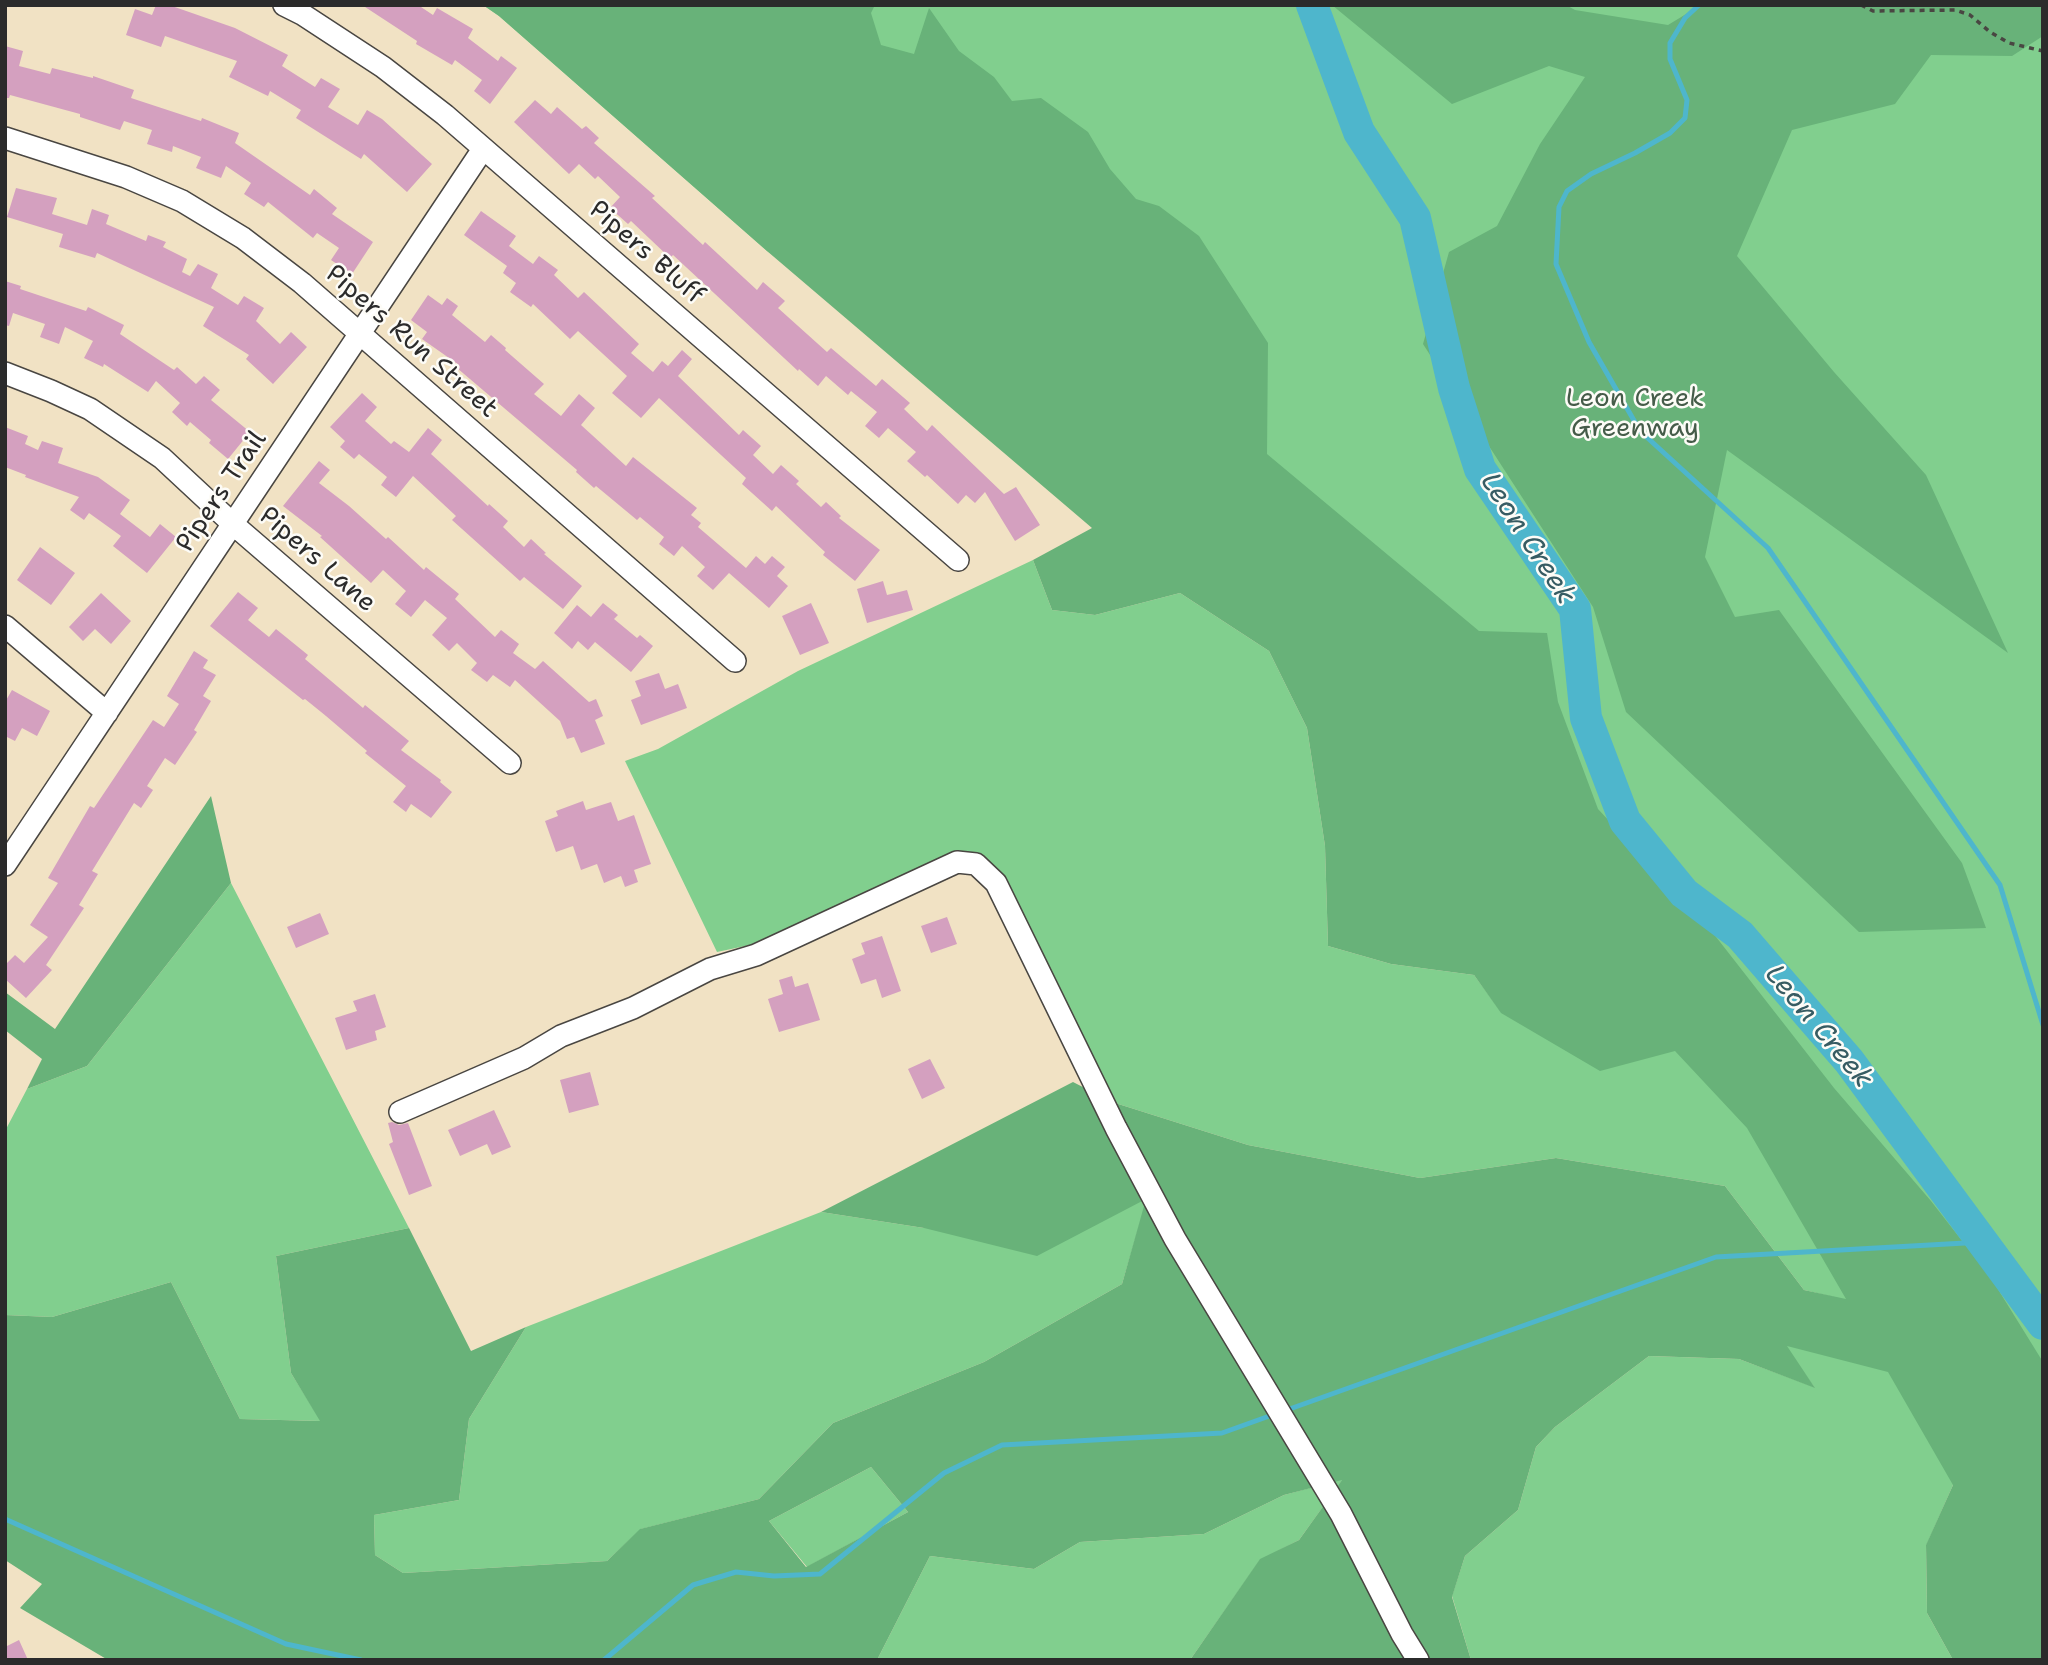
<!DOCTYPE html>
<html>
<head>
<meta charset="utf-8">
<style>
	body { margin:0 }
	#map { position:relative; width:2048px; height:1665px; overflow:hidden; background:#f1e2c4; font-family:"Shantell Sans",sans-serif }
	canvas { display:block }
	.frame { position:absolute; inset:0; border:7px solid #2b2b2b; pointer-events:none }
</style>
</head>
<body>
<div id="map">
<canvas width="2048" height="1665"></canvas>
<div class="frame"></div>
</div>
<script>
const context = document.querySelector('canvas').getContext('2d');
context.lineJoin = 'round';
function paint(path, color) {
  context.fillStyle = color;
  context.fill(path, 'evenodd');
}
function shape(rows) {
  const path = new Path2D();
  for (const r of rows) {
    path.moveTo(r[0], r[1]);
    for (let i = 2; i < r.length; i += 2) path.lineTo(r[i], r[i + 1]);
  }
  return path;
}
function strokePath(path, color, width, dash) {
  context.strokeStyle = color;
  context.lineWidth = width;
  context.lineCap = dash ? 'butt' : 'round';
  context.setLineDash(dash || []);
  context.stroke(path);
}
function write(font, color, halo, rows, align = 'center') {
  context.font = font + ' "Shantell Sans",sans-serif';
  context.lineWidth = 5;
  context.setLineDash([]);
  context.textBaseline = 'middle';
  context.strokeStyle = halo;
  context.fillStyle = color;
  for (const [text, x, y, turn = 0] of rows) {
    context.save();
    context.translate(x, y);
    context.rotate((+turn || 0) * Math.PI / 180);
    context.textAlign = isNaN(turn) ? turn : align;
    if (halo) context.strokeText(text, 0, 0);
    context.fillText(text, 0, 0);
    context.restore();
  }
}
paint(shape([
	[483,5,2043,5,2043,1642,1953,1485,1926,1546,1927,1613,1953,1660,1471,1660,1452,1596,1465,1556,1518,1510,1536,1447,1555,1427,1649,1356,1739,1359,1814,1387,1785,1346,1846,1300,1804,1290,1725,1186,1556,1158,1420,1178,1248,1145,1112,1102,995,871,981,854,956,853,750,945,717,952,625,761,658,749,798,671,1033,560,1052,610,1095,615,1180,593,1269,651,1307,728,1325,846,1328,946,1391,964,1474,975,1502,1013,1229,578,767,251,499,16],
	[231,883,409,1228,276,1256,291,1373,321,1421,240,1419,171,1282,52,1317,5,1315,5,1131,27,1089,87,1066],
	[1147,1199,1122,1284,984,1362,833,1423,759,1499,641,1529,607,1561,403,1573,375,1555,374,1515,459,1500,469,1419,526,1327,821,1212,924,1228],
	[871,1467,908,1512,807,1567,769,1521],
	[1343,1479,1299,1540,1260,1560,1190,1660,877,1660,930,1556,1034,1569,1080,1542,1204,1534,1284,1495]
]), '#81cf8e');
paint(shape([
	[483,5,875,5,871,13,881,45,914,54,929,8,959,51,994,77,1012,101,1041,98,1088,132,1110,169,1136,199,1159,206,1199,236,1268,343,1267,454,1479,631,1547,633,1558,702,1598,809,1713,933,1834,1088,1931,1201,1991,1278,2043,1362,2043,1660,1953,1660,1927,1613,1926,1545,1953,1485,1888,1372,1787,1346,1815,1388,1739,1359,1649,1356,1555,1427,1536,1447,1518,1510,1465,1556,1452,1597,1471,1660,1190,1660,1260,1559,1299,1540,1342,1480,1284,1495,1204,1534,1080,1542,1034,1569,930,1556,877,1660,108,1660,20,1608,42,1584,5,1560,5,1315,52,1317,171,1282,240,1419,320,1421,291,1373,276,1256,409,1228,471,1351,526,1327,469,1419,459,1500,374,1515,375,1555,403,1573,607,1561,640,1529,759,1499,833,1423,984,1362,1122,1284,1146,1199,1037,1256,924,1228,821,1212,1073,1082,1112,1102,1248,1145,1420,1178,1556,1158,1725,1186,1804,1290,1846,1299,1747,1128,1675,1051,1600,1071,1501,1013,1474,975,1391,964,1328,946,1325,846,1307,728,1269,651,1180,593,1095,615,1052,610,1033,560,1092,528,767,251,499,16],
	[871,1467,908,1512,806,1567,769,1521],
	[1332,5,1566,5,1575,10,1668,25,1701,5,2043,5,2043,36,2012,56,1931,55,1895,104,1792,130,1737,256,1834,372,1926,475,2008,653,1727,450,1705,557,1735,617,1779,610,1962,863,1986,928,1859,932,1626,712,1593,607,1423,344,1449,252,1497,226,1540,144,1585,77,1549,66,1452,104],
	[211,796,231,883,87,1066,27,1089,42,1059,5,1030,5,992,55,1029]
]), '#68b279');
strokePath(shape([
	[1699,5,1685,18,1670,43,1670,59,1687,100,1685,118,1670,133,1635,153,1591,174,1567,191,1559,207,1556,264,1589,342,1640,431,1768,548,2000,885,2043,1025],
	[1284,1411,1716,1257,1983,1242],
	[5,1519,286,1644,361,1660],
	[604,1660,693,1585,736,1572,774,1576,820,1574,944,1473,1002,1445,1222,1433,1275,1414]
]), '#4eb6cc', 5);
strokePath(shape([
	[1312,5,1359,132,1415,218,1454,388,1480,469,1575,609,1586,718,1625,821,1684,893,1740,935,1849,1061,2043,1324]
]), '#4eb6cc', 32);
paint(shape([
	[156,5,169,5,235,28,288,55,282,66,315,87,321,78,340,89,328,107,358,125,367,110,382,119,432,164,407,192,364,154,361,159,296,118,301,110,270,91,268,96,229,77,237,61,165,36,161,47,126,35,135,9,152,15],
	[362,5,418,5,433,15,437,8,473,29,468,38,498,61,501,56,517,68,490,104,474,91,482,80,455,60,452,65,416,44,417,41],
	[5,46,23,51,19,66,50,74,52,68,93,78,93,76,134,90,131,98,201,121,202,118,239,133,235,143,310,195,314,189,337,208,332,214,373,242,352,274,331,260,339,248,317,233,313,238,268,202,264,207,244,194,251,183,226,166,221,178,196,168,201,157,173,146,172,152,147,144,152,130,124,121,120,130,80,117,80,114,10,95,9,98,5,98],
	[535,100,551,114,557,107,582,129,586,126,599,138,594,143,655,196,652,198,703,245,705,242,757,290,763,282,785,301,778,308,827,352,831,348,876,386,882,379,910,403,904,409,927,431,932,425,1004,494,1016,487,1040,525,1015,541,985,492,975,503,966,495,958,504,927,475,925,477,907,461,916,452,888,428,879,438,865,426,877,412,851,391,848,395,826,376,818,386,799,369,798,371,673,255,670,258,631,221,628,224,610,208,620,197,598,176,595,179,579,164,569,174,514,122],
	[16,188,57,198,52,214,87,225,92,209,109,215,106,224,146,241,148,235,166,242,163,247,187,259,182,272,190,276,198,264,218,274,211,288,238,305,244,296,264,308,256,321,280,344,291,332,307,347,273,384,246,359,249,355,203,326,214,307,97,253,95,258,59,247,63,234,7,217],
	[481,211,516,236,509,246,533,264,539,256,558,270,554,275,578,298,584,292,600,307,639,344,631,353,653,372,662,361,668,366,682,350,692,359,678,376,739,435,743,430,761,446,753,455,773,474,781,465,799,481,796,484,821,507,826,502,841,516,839,518,880,550,855,581,823,555,825,552,776,506,772,511,742,484,746,478,659,398,641,418,612,393,627,376,578,331,570,339,533,304,531,307,510,292,516,283,503,273,507,266,464,235],
	[5,281,21,286,20,289,86,311,88,307,124,325,120,334,174,370,177,367,196,384,204,376,220,390,211,400,250,432,228,459,209,443,211,440,190,422,187,426,172,412,180,403,156,381,148,392,104,364,103,367,84,358,93,341,65,327,59,344,40,337,45,324,13,313,9,326,5,325],
	[428,295,442,305,447,298,458,306,452,315,485,342,491,335,506,348,505,350,544,384,534,394,561,416,579,394,595,408,581,425,626,466,633,457,697,508,691,515,701,523,698,527,746,568,756,556,765,564,772,556,785,567,777,576,788,586,769,608,729,573,713,590,697,576,705,567,682,546,674,556,659,544,664,537,640,517,637,520,596,486,594,488,576,472,577,470,457,368,459,365,422,339,427,332,411,320],
	[362,393,377,407,365,421,391,444,394,441,409,452,428,428,442,440,431,454,488,506,489,504,508,521,503,527,524,547,531,539,546,553,544,554,582,586,563,609,524,577,520,581,452,520,456,516,413,476,396,497,381,485,387,477,359,454,354,459,340,447,345,441,330,427],
	[5,427,28,436,25,444,38,450,42,441,63,448,58,463,98,477,130,500,120,514,150,537,160,524,176,537,147,573,113,546,121,536,89,513,84,520,70,510,79,497,25,477,26,475,5,467],
	[319,461,330,470,319,483,349,506,386,539,388,537,424,570,426,567,459,594,455,599,495,637,501,630,519,644,513,653,535,669,543,661,589,702,596,699,603,716,595,720,605,744,581,753,574,737,567,739,560,721,515,680,510,687,493,675,487,682,471,670,477,663,457,643,449,651,432,635,447,618,425,600,411,617,395,604,406,591,383,570,371,583,320,537,322,536,283,506],
	[40,547,75,573,51,605,17,580],
	[883,581,887,595,907,590,913,610,867,623,857,589],
	[238,592,258,608,248,620,269,637,276,629,308,655,305,659,363,708,365,705,409,741,401,750,441,780,440,782,452,792,431,818,411,804,406,812,393,802,406,786,365,753,367,751,326,716,305,699,303,700,210,626],
	[101,593,131,621,111,644,95,629,83,641,69,627],
	[603,603,618,615,614,619,637,638,640,635,653,646,631,672,595,642,588,650,578,641,572,649,554,633,577,605,591,617],
	[811,603,829,643,800,655,782,616],
	[194,651,208,660,203,668,216,675,203,696,211,701,194,730,197,732,175,765,165,758,147,786,153,790,141,808,134,803,92,871,98,874,79,905,84,908,46,965,52,970,26,998,5,979,5,965,15,955,24,963,48,937,30,925,58,883,48,878,90,806,94,808,153,720,164,727,179,704,167,696],
	[659,673,665,689,678,684,687,708,641,725,631,700,641,696,635,681],
	[12,690,50,711,37,736,22,728,15,741,5,736,5,702],
	[583,801,586,810,611,802,618,821,634,815,651,864,634,870,638,882,625,887,621,876,604,883,597,864,581,870,573,846,556,852,545,821,558,816,556,811],
	[320,913,329,934,296,948,287,927],
	[947,917,957,944,931,953,921,926],
	[882,936,901,991,882,998,876,979,861,984,852,959,865,954,861,943],
	[792,976,795,987,808,983,820,1020,779,1032,768,999,783,994,779,980],
	[375,994,386,1027,375,1031,377,1040,346,1050,335,1018,357,1011,353,1001],
	[930,1059,945,1088,922,1099,908,1069],
	[590,1072,599,1105,569,1113,560,1080],
	[494,1110,511,1147,492,1155,487,1144,460,1156,448,1130],
	[392,1122,399,1125,408,1123,432,1186,409,1195,389,1144,393,1142,388,1123],
	[19,1640,28,1660,5,1660,5,1647]
]), '#d4a0bf');
const minor = shape([
	[284,5,302,14,383,67,445,115,958,560],
	[5,138,126,177,182,201,243,238,302,283,735,661],
	[5,373,51,391,90,409,162,458,234,525,510,763],
	[5,626,107,713],
	[5,865,483,149],
	[400,1112,524,1058,561,1036,633,1008,710,969,756,955,957,862,976,864,996,883,1116,1128,1175,1239,1341,1514,1402,1634,1418,1660]
]);
strokePath(minor, '#494642', 24);
strokePath(shape([
	[1861,5,1873,11,1955,10,1970,15,1990,32,2009,43,2043,51]
]), '#494642', 3.5, [5, 5]);
strokePath(minor, '#fff', 21);
write('26px', '#2b2b2b', '#fdfcf7', [
	["Pipers Bluff",646,253,41],
	["Pipers Run Street",411,342,41],
	["Pipers Trail",222,492,-56],
	["Pipers Lane",317,560,41]
]);
write('26px', '#455c49', '#fdfcf7', [
	["Leon Creek",1635,399],
	["Greenway",1635,429]
]);
write('italic 28px', '#375c63', '#fdfcf7', [
	["Leon Creek",1527,539,57],
	["Leon Creek",1818,1027,50]
]);
</script>
</body>
</html>
